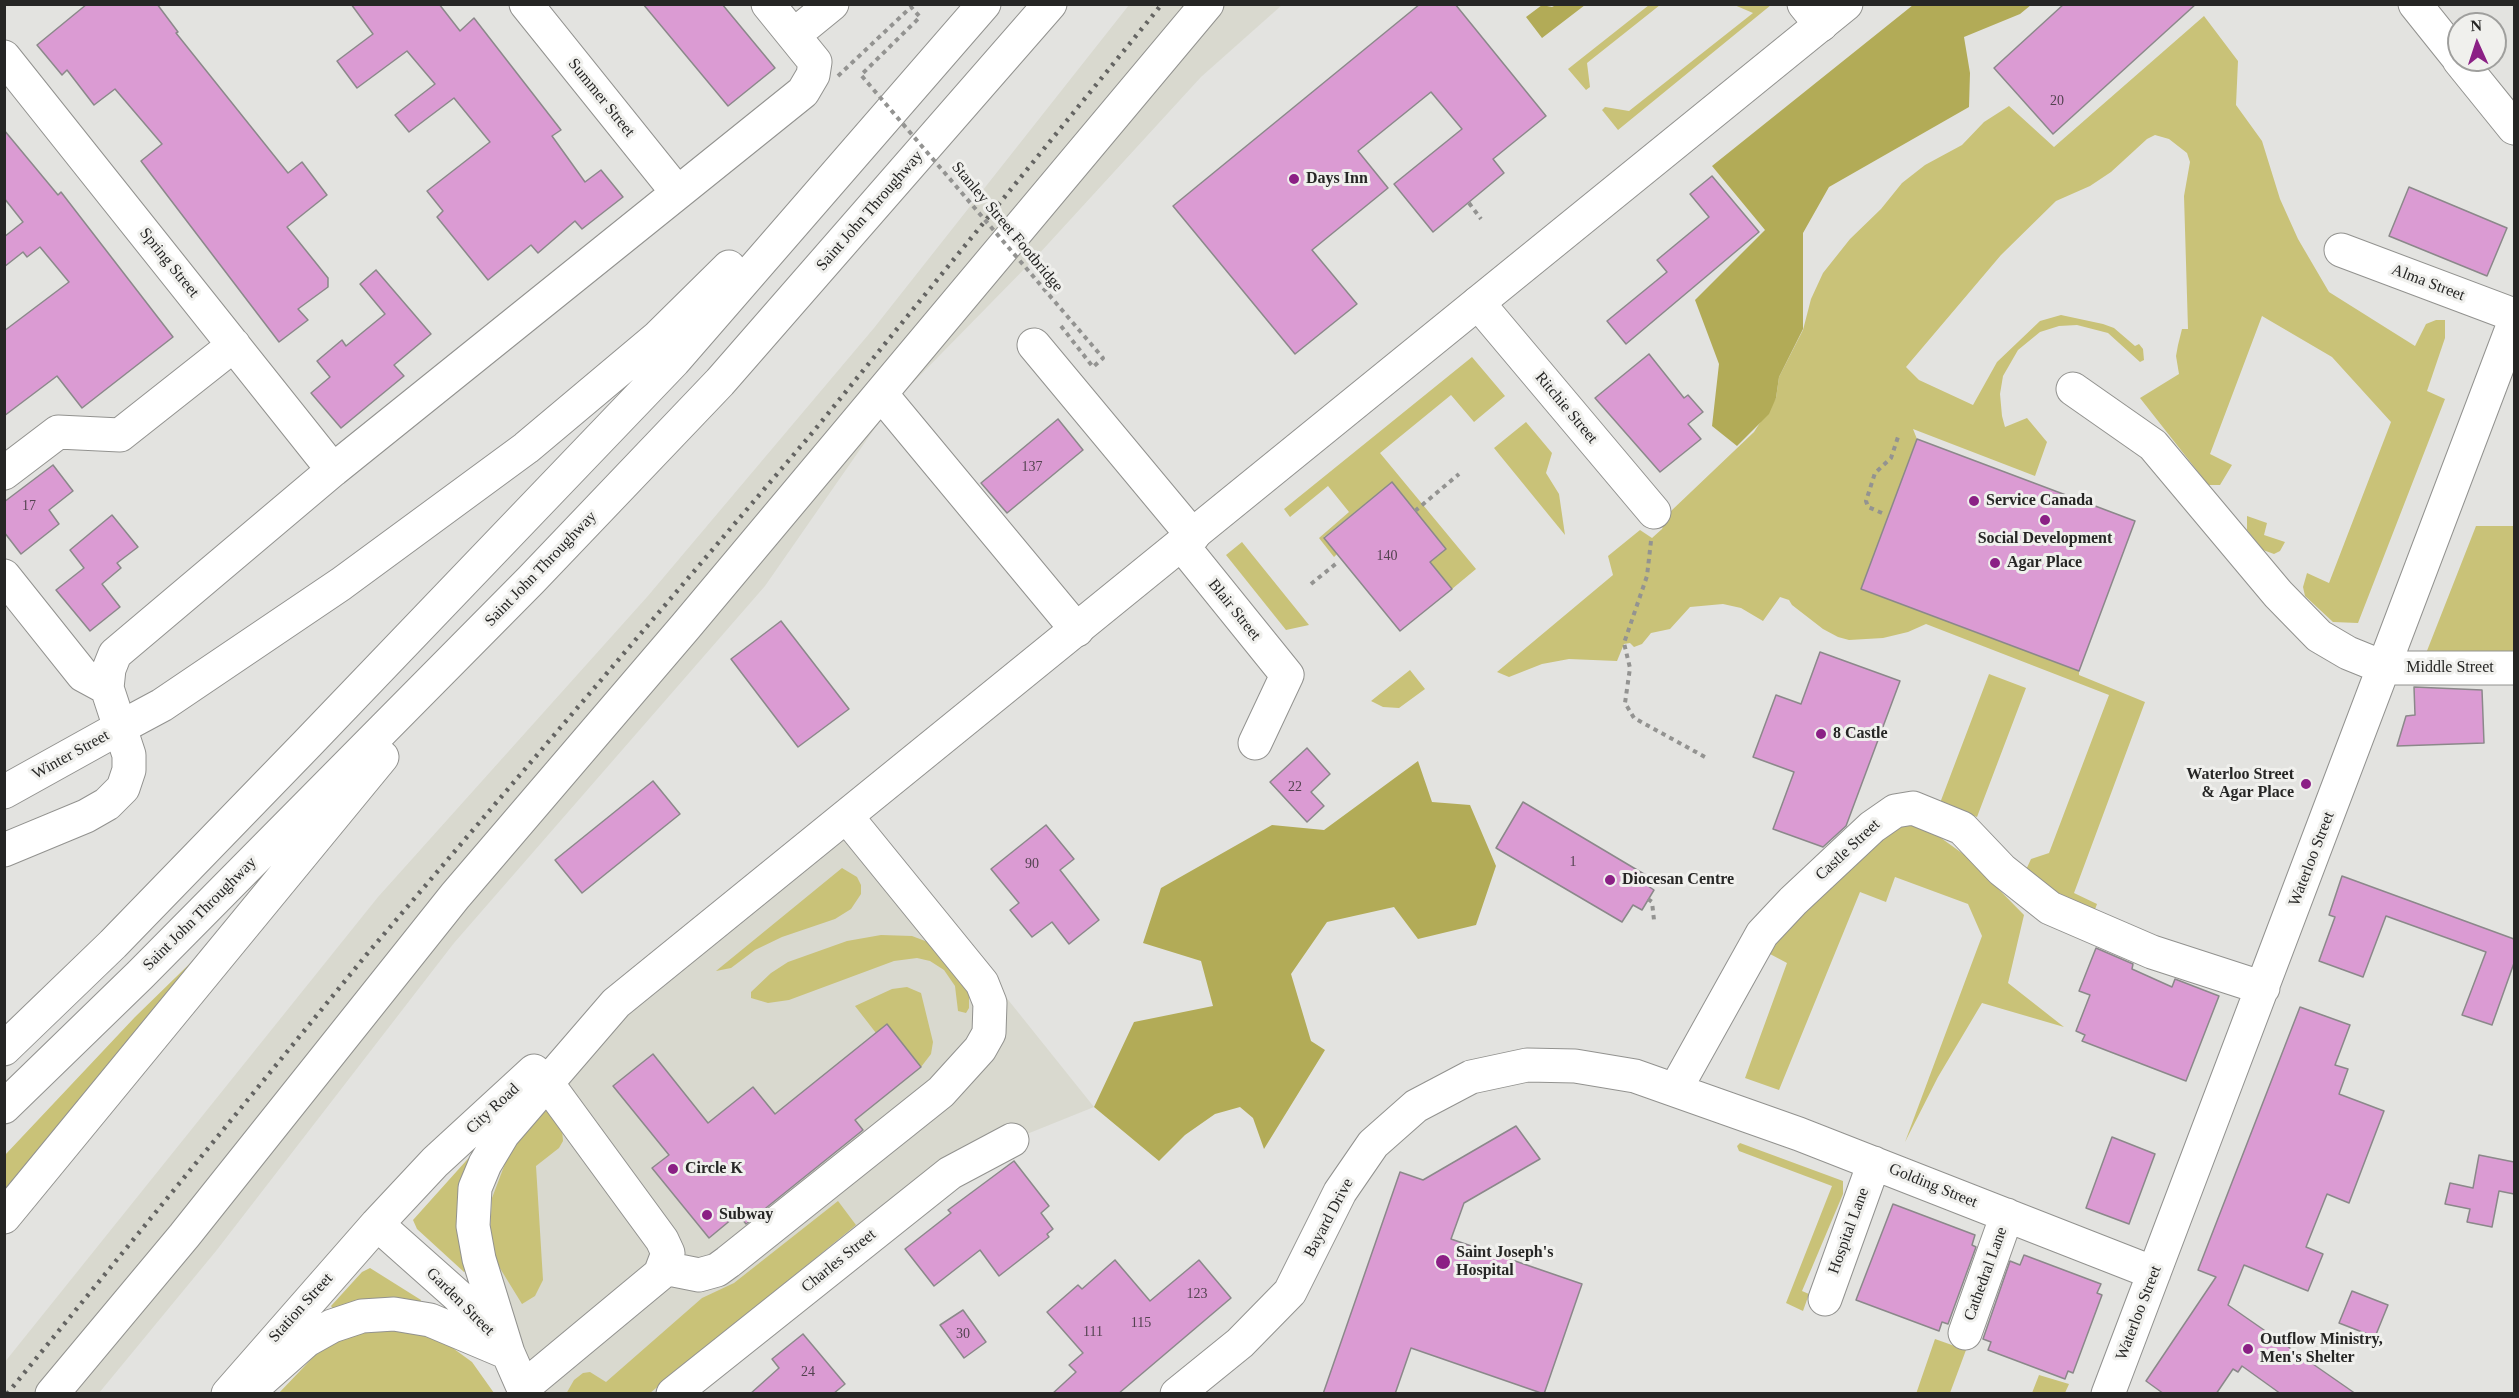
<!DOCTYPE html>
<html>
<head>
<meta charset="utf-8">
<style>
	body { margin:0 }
	#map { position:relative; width:2519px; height:1398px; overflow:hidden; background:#e3e3e0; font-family:"Times New Roman",serif }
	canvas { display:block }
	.frame { position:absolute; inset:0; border:6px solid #262625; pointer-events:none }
	.north { position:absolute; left:2447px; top:12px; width:60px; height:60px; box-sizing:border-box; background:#f0f0ed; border:2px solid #9f9f9d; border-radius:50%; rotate:357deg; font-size:16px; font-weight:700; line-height:24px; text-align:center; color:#262625 }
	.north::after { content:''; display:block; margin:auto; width:21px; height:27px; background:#8b2085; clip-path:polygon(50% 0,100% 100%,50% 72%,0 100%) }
</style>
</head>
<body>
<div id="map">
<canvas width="2519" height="1398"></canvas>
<div class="frame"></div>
<div class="north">N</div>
</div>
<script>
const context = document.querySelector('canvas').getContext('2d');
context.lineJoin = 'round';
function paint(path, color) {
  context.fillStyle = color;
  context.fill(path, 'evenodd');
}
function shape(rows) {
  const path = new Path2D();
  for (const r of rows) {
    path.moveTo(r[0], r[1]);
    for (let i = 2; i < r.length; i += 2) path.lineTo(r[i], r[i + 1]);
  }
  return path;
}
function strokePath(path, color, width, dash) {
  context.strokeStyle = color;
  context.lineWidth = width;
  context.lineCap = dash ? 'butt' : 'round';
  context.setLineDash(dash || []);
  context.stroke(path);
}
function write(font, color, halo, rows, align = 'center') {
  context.font = font + ' "Times New Roman",serif';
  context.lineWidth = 6;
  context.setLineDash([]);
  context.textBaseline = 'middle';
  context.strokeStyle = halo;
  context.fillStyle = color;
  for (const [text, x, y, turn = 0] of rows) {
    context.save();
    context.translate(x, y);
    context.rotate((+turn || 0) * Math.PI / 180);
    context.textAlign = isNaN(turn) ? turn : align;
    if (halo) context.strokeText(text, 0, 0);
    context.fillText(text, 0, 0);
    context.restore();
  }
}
paint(shape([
	[1129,5,1282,5,1201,77,1037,256,891,405,765,586,454,943,216,1251,99,1393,5,1393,4,1363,378,897,647,597,874,328],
	[856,810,1094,1107,1012,1140,673,1393,526,1393,487,1289,485,1164,616,1003]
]), '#d9d9cf');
paint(shape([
	[1732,4,1771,5,1618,130,1602,110,1605,107,1629,111,1753,13],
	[1649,5,1660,5,1587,63,1590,87,1586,90,1568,69],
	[2204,16,2238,61,2236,105,2262,141,2280,199,2298,239,2329,292,2415,346,2426,324,2436,320,2445,320,2445,338,2427,391,2445,399,2358,623,2333,622,2305,596,2303,587,2307,573,2329,583,2391,422,2332,357,2262,316,2210,454,2232,465,2220,485,2209,485,2206,482,2140,398,2179,374,2176,356,2178,345,2182,329,2188,329,2184,196,2190,162,2187,153,2169,139,2155,135,2147,139,2111,172,2090,186,2056,201,2001,255,1906,367,1919,380,1973,405,1997,362,2040,321,2061,315,2103,324,2114,328,2135,346,2139,344,2143,349,2144,360,2140,362,2108,333,2077,325,2059,326,2040,332,2018,350,2003,376,2000,394,2002,416,2005,427,2027,418,2047,442,2035,476,1913,429,1917,439,1861,589,2079,671,2079,675,2145,702,2074,893,2097,904,2094,912,2043,892,2025,872,2031,859,2049,853,2109,695,1926,624,1908,632,1883,638,1849,640,1838,637,1823,629,1792,605,1789,600,1780,597,1763,621,1741,608,1723,604,1690,607,1670,629,1651,633,1642,644,1634,647,1630,643,1624,644,1617,661,1569,659,1542,664,1509,677,1497,672,1613,575,1608,556,1640,530,1652,538,1662,529,1671,511,1754,432,1776,398,1779,377,1803,330,1811,299,1823,273,1850,239,1881,209,1902,183,1925,165,1962,145,1984,122,2009,106,2054,147],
	[1472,357,1505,396,1474,422,1451,395,1380,453,1476,569,1452,589,1430,562,1446,549,1392,483,1324,537,1337,554,1334,557,1319,538,1349,512,1328,486,1290,517,1284,509],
	[1526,422,1552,453,1546,473,1559,494,1565,535,1494,448],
	[2247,516,2267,523,2264,535,2285,542,2280,551,2274,554,2263,550,2247,530],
	[2476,526,2514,526,2514,660,2423,661],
	[1242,542,1309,625,1286,630,1226,555],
	[1410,670,1425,689,1399,708,1383,707,1371,701],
	[1989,674,2026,688,1977,817,1940,803],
	[1902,820,1923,825,1966,856,2024,915,2008,983,2064,1027,1982,1003,1938,1077,1905,1142,1982,936,1968,904,1895,877,1886,902,1860,892,1779,1090,1745,1078,1787,963,1770,954,1788,925],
	[842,868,857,877,861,885,861,894,851,909,835,919,782,937,755,950,731,968,716,971],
	[881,935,912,936,933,944,969,990,969,1008,966,1013,958,1011,955,986,944,970,930,961,917,958,894,961,789,1000,768,1003,751,998,751,992,771,973,788,962,847,941],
	[216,938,5,1195,5,1155,135,1017],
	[907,987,921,993,933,1042,931,1054,921,1067,887,1024,876,1033,855,1006,892,989],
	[547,1110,562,1129,563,1141,559,1148,536,1166,543,1280,535,1296,522,1304,498,1265,492,1250,490,1233,492,1198,506,1161,515,1146,535,1119],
	[1740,1143,1843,1181,1843,1194,1802,1291,1809,1294,1803,1311,1786,1303,1832,1186,1739,1151,1737,1146],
	[474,1152,468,1269,464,1272,417,1229,413,1220],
	[838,1201,856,1225,650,1393,566,1394,574,1380,583,1373,590,1372,606,1382,702,1298,734,1283],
	[370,1268,421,1300,419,1305,334,1311,331,1306,362,1272],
	[388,1328,431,1336,450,1346,472,1362,494,1393,278,1394,320,1350,347,1335],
	[1935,1339,1966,1350,1950,1393,1916,1394],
	[2039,1375,2069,1384,2065,1393,2032,1393]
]), '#c9c278');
paint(shape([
	[1542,5,1552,7,1556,5,1585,5,1542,38,1526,17],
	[1913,5,2031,5,2020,14,1964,37,1970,73,1969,107,1829,187,1803,233,1803,329,1779,377,1776,398,1769,414,1737,446,1712,426,1719,364,1695,300,1765,230,1712,166],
	[1418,761,1432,802,1470,805,1496,866,1476,925,1418,939,1394,907,1327,922,1291,974,1311,1041,1325,1050,1264,1149,1253,1118,1240,1107,1215,1114,1185,1135,1159,1161,1094,1107,1134,1022,1213,1006,1201,961,1143,943,1161,888,1272,825,1324,830]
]), '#b2ab57');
const building = shape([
	[87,4,157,4,178,32,176,33,288,173,302,162,327,195,287,227,328,278,328,287,298,309,308,320,279,342,141,161,162,144,115,89,94,105,67,70,62,75,37,45,87,4],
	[351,4,439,4,460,31,474,18,561,130,552,136,585,182,601,170,623,197,582,229,575,221,538,253,531,245,488,280,437,217,443,211,427,191,490,142,454,98,409,132,395,115,435,84,407,51,357,88,337,61,373,34,351,4],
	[643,4,722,4,775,68,728,106,643,4],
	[1420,4,1455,4,1546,116,1493,159,1504,173,1433,232,1394,184,1462,129,1431,92,1358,151,1388,188,1312,250,1357,304,1295,354,1173,206,1420,4],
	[2064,4,2196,4,2053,134,1994,68,2064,4],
	[4,130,58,195,61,192,173,337,82,408,57,376,4,416,4,331,69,282,40,247,27,257,23,252,4,267,4,237,23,222,4,198,4,130],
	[1712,176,1759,232,1626,344,1607,321,1667,272,1657,260,1709,217,1690,194,1712,176],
	[2409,187,2507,228,2487,276,2389,236,2409,187],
	[376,270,431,334,394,365,404,376,341,428,311,393,330,377,317,361,342,340,346,346,385,314,360,284,376,270],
	[1649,354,1684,398,1688,395,1703,412,1688,424,1701,439,1660,472,1595,398,1649,354],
	[1058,419,1083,450,1007,513,981,483,1058,419],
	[1917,439,2135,521,2079,671,1861,589,1917,439],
	[53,465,73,491,49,510,59,524,21,554,4,532,4,502,53,465],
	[1392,482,1446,549,1430,562,1452,589,1400,631,1324,538,1392,482],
	[112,515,138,547,117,563,121,568,102,584,120,607,90,631,56,590,84,568,70,550,112,515],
	[781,621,849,709,798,747,731,659,781,621],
	[1820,652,1900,681,1846,826,1823,847,1773,829,1794,772,1753,757,1776,695,1801,704,1820,652],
	[2414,687,2482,690,2484,743,2397,746,2406,716,2415,715,2414,687],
	[1307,748,1330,774,1311,792,1324,806,1307,822,1270,782,1307,748],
	[653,781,680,814,582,893,555,860,653,781],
	[1523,802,1649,877,1645,884,1654,890,1642,910,1633,905,1622,922,1496,848,1523,802],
	[1046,825,1074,859,1060,870,1099,920,1069,944,1052,922,1032,937,1010,910,1019,903,991,869,1046,825],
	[2342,876,2514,939,2514,963,2492,1025,2462,1015,2486,952,2386,916,2363,977,2319,961,2335,917,2329,915,2342,876],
	[2096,948,2133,964,2132,969,2172,987,2175,979,2219,996,2186,1081,2082,1041,2085,1035,2076,1031,2090,995,2079,991,2096,948],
	[2300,1007,2350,1025,2335,1065,2348,1069,2339,1094,2384,1111,2349,1203,2327,1194,2306,1247,2323,1254,2308,1291,2244,1265,2228,1305,2356,1394,2281,1394,2242,1366,2238,1372,2233,1369,2216,1394,2164,1394,2146,1381,2216,1277,2198,1270,2300,1007],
	[887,1024,921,1067,855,1120,863,1130,746,1224,738,1214,709,1238,652,1168,669,1155,613,1086,653,1054,708,1123,753,1087,775,1114,887,1024],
	[1516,1126,1540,1159,1464,1203,1451,1239,1582,1284,1544,1394,1411,1348,1395,1394,1323,1394,1400,1172,1423,1180,1516,1126],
	[2112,1137,2155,1154,2129,1224,2086,1208,2112,1137],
	[2479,1155,2514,1162,2514,1194,2499,1191,2492,1227,2467,1222,2470,1209,2445,1204,2450,1183,2473,1188,2479,1155],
	[1014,1161,1049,1206,1041,1213,1053,1229,1047,1234,1049,1237,999,1276,980,1250,934,1286,905,1249,951,1213,948,1210,1014,1161],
	[1893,1204,1975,1235,1972,1245,1976,1247,1948,1324,1942,1322,1939,1331,1856,1300,1893,1204],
	[2024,1255,2101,1284,2097,1293,2102,1295,2073,1373,2068,1371,2065,1379,1988,1350,1991,1342,1983,1339,2010,1261,2020,1265,2024,1255],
	[1115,1260,1150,1301,1199,1260,1231,1298,1118,1394,1052,1394,1076,1372,1069,1365,1083,1353,1047,1312,1078,1285,1082,1289,1115,1260],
	[2352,1291,2388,1305,2375,1337,2339,1323,2352,1291],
	[963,1310,986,1342,964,1358,940,1325,963,1310],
	[803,1334,845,1384,833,1394,750,1394,779,1368,772,1359,803,1334]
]);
paint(building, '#db9bd3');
strokePath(building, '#8b888a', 1.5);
const minor = shape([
	[526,4,677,192],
	[1804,4,1821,25],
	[2415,4,2459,59],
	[794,35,832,4],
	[4,57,333,470],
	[2459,60,2514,128],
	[2341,250,2514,315],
	[1478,303,1654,512],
	[1034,345,1193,536],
	[2073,389,2153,445,2278,594,2319,636,2348,653,2385,668,2514,668],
	[881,394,1077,630],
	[4,473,58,432,120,435,234,345],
	[1182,545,1287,675,1255,743],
	[4,576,83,675,107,688],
	[4,850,86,816,107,804,123,788,129,770,129,755,107,688,109,669,115,654,333,470,803,92,813,75,815,62,768,4],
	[1675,1090,1762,934,1793,901,1872,827,1895,811,1913,808,1962,828,2002,870,2050,908,2152,952,2263,988],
	[664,1268,699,1275,717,1270,728,1262,941,1092,980,1049,989,1033,990,1003,982,983,847,817],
	[1825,1299,1874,1163],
	[1965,1333,2007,1215],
	[524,1387,660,1274,668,1253,662,1240,547,1083],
	[52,1394,184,1236,455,896,686,626,1207,4],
	[673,1394,950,1173,1012,1140],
	[1177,1394,1240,1343,1290,1292,1340,1192,1373,1144,1416,1106,1471,1077,1527,1065,1575,1066,1635,1076,1799,1134,2154,1273],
	[2108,1394,2514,323]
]);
const major = shape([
	[4,792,121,727],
	[377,1224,458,1296,486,1325,508,1353,526,1394],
	[508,1353,479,1259,473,1226,475,1188,485,1164,503,1134,616,1003,1846,4],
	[255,1386,307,1340,332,1326,362,1316,394,1314,430,1320,508,1353],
	[228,1394,377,1224,435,1162,534,1071]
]);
const highway = shape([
	[121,727,162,705,341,584,526,448,657,338,729,267],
	[4,1049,113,944,307,744,674,361,984,4],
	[4,1107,140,975,531,580,720,382,1050,4],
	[4,1217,382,757]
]);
strokePath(minor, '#92928f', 35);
strokePath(major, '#92928f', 35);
strokePath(highway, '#92928f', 35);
strokePath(shape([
	[1469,203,1481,219],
	[1415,511,1459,474],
	[1882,513,1868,507,1866,501,1875,473,1891,458,1899,434],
	[1651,541,1647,576,1624,643,1630,668,1625,703,1634,718,1705,757],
	[1311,584,1338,562],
	[1648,899,1652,902,1654,920]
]), '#939391', 4, [4.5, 4.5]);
strokePath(minor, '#fff', 33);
strokePath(major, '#fff', 33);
strokePath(highway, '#fff', 33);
strokePath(shape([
	[7,1394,367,954,813,432,1162,4]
]), '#646462', 4.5, [3, 6]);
strokePath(shape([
	[838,76,911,7,920,17,861,75,1103,358,1093,367,1061,326]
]), '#939391', 4, [4.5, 4.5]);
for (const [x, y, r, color] of [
	[1294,179,6,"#8b2085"],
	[1974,501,6,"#8b2085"],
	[2045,520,6,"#8b2085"],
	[1995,563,6,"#8b2085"],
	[1821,734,6,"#8b2085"],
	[2306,784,6,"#8b2085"],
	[1610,880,6,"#8b2085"],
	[673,1169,6,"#8b2085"],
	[707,1215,6,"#8b2085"],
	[1443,1262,8,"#8b2085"],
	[2248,1349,6,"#8b2085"]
]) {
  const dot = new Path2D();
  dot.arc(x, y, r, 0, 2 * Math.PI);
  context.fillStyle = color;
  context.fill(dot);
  strokePath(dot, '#f0f0ed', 2);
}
write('14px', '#534350', null, [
	["20",2057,101],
	["137",1032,467],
	["17",29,506],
	["140",1387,556],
	["22",1295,787],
	["1",1573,862],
	["90",1032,864],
	["123",1197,1294],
	["115",1141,1323],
	["111",1093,1332],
	["30",963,1334],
	["24",808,1372]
]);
write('16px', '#262625', '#f0f0ed', [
	["Summer Street",601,98,51],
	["Saint John Throughway",870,211,-49],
	["Stanley Street Footbridge",1007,227,50],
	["Spring Street",169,263,51],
	["Alma Street",2428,283,21],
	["Ritchie Street",1566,408,50],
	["Saint John Throughway",541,569,-46],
	["Blair Street",1234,610,51],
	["Middle Street",2450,668],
	["Winter Street",71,755,-29],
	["Castle Street",1848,850,-43],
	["Waterloo Street",2312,859,-69],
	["Saint John Throughway",200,914,-45],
	["City Road",493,1109,-43],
	["Golding Street",1933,1186,22],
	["Bayard Drive",1329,1218,-62],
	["Hospital Lane",1849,1231,-70],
	["Charles Street",839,1261,-39],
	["Cathedral Lane",1986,1274,-70],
	["Garden Street",460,1302,45],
	["Station Street",301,1308,-48],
	["Waterloo Street",2139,1313,-69]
]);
write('bold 16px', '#262625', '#f0f0ed', [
	["Days Inn",1306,179],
	["Service Canada",1986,501],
	["Social Development",2045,539,"center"],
	["Agar Place",2007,563],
	["8 Castle",1833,734],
	["Waterloo Street",2294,775,"right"],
	["& Agar Place",2294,793,"right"],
	["Diocesan Centre",1622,880],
	["Circle K",685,1169],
	["Subway",719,1215],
	["Saint Joseph's",1456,1253],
	["Hospital",1456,1271],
	["Outflow Ministry,",2260,1340],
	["Men's Shelter",2260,1358]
], 'left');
</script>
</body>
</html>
